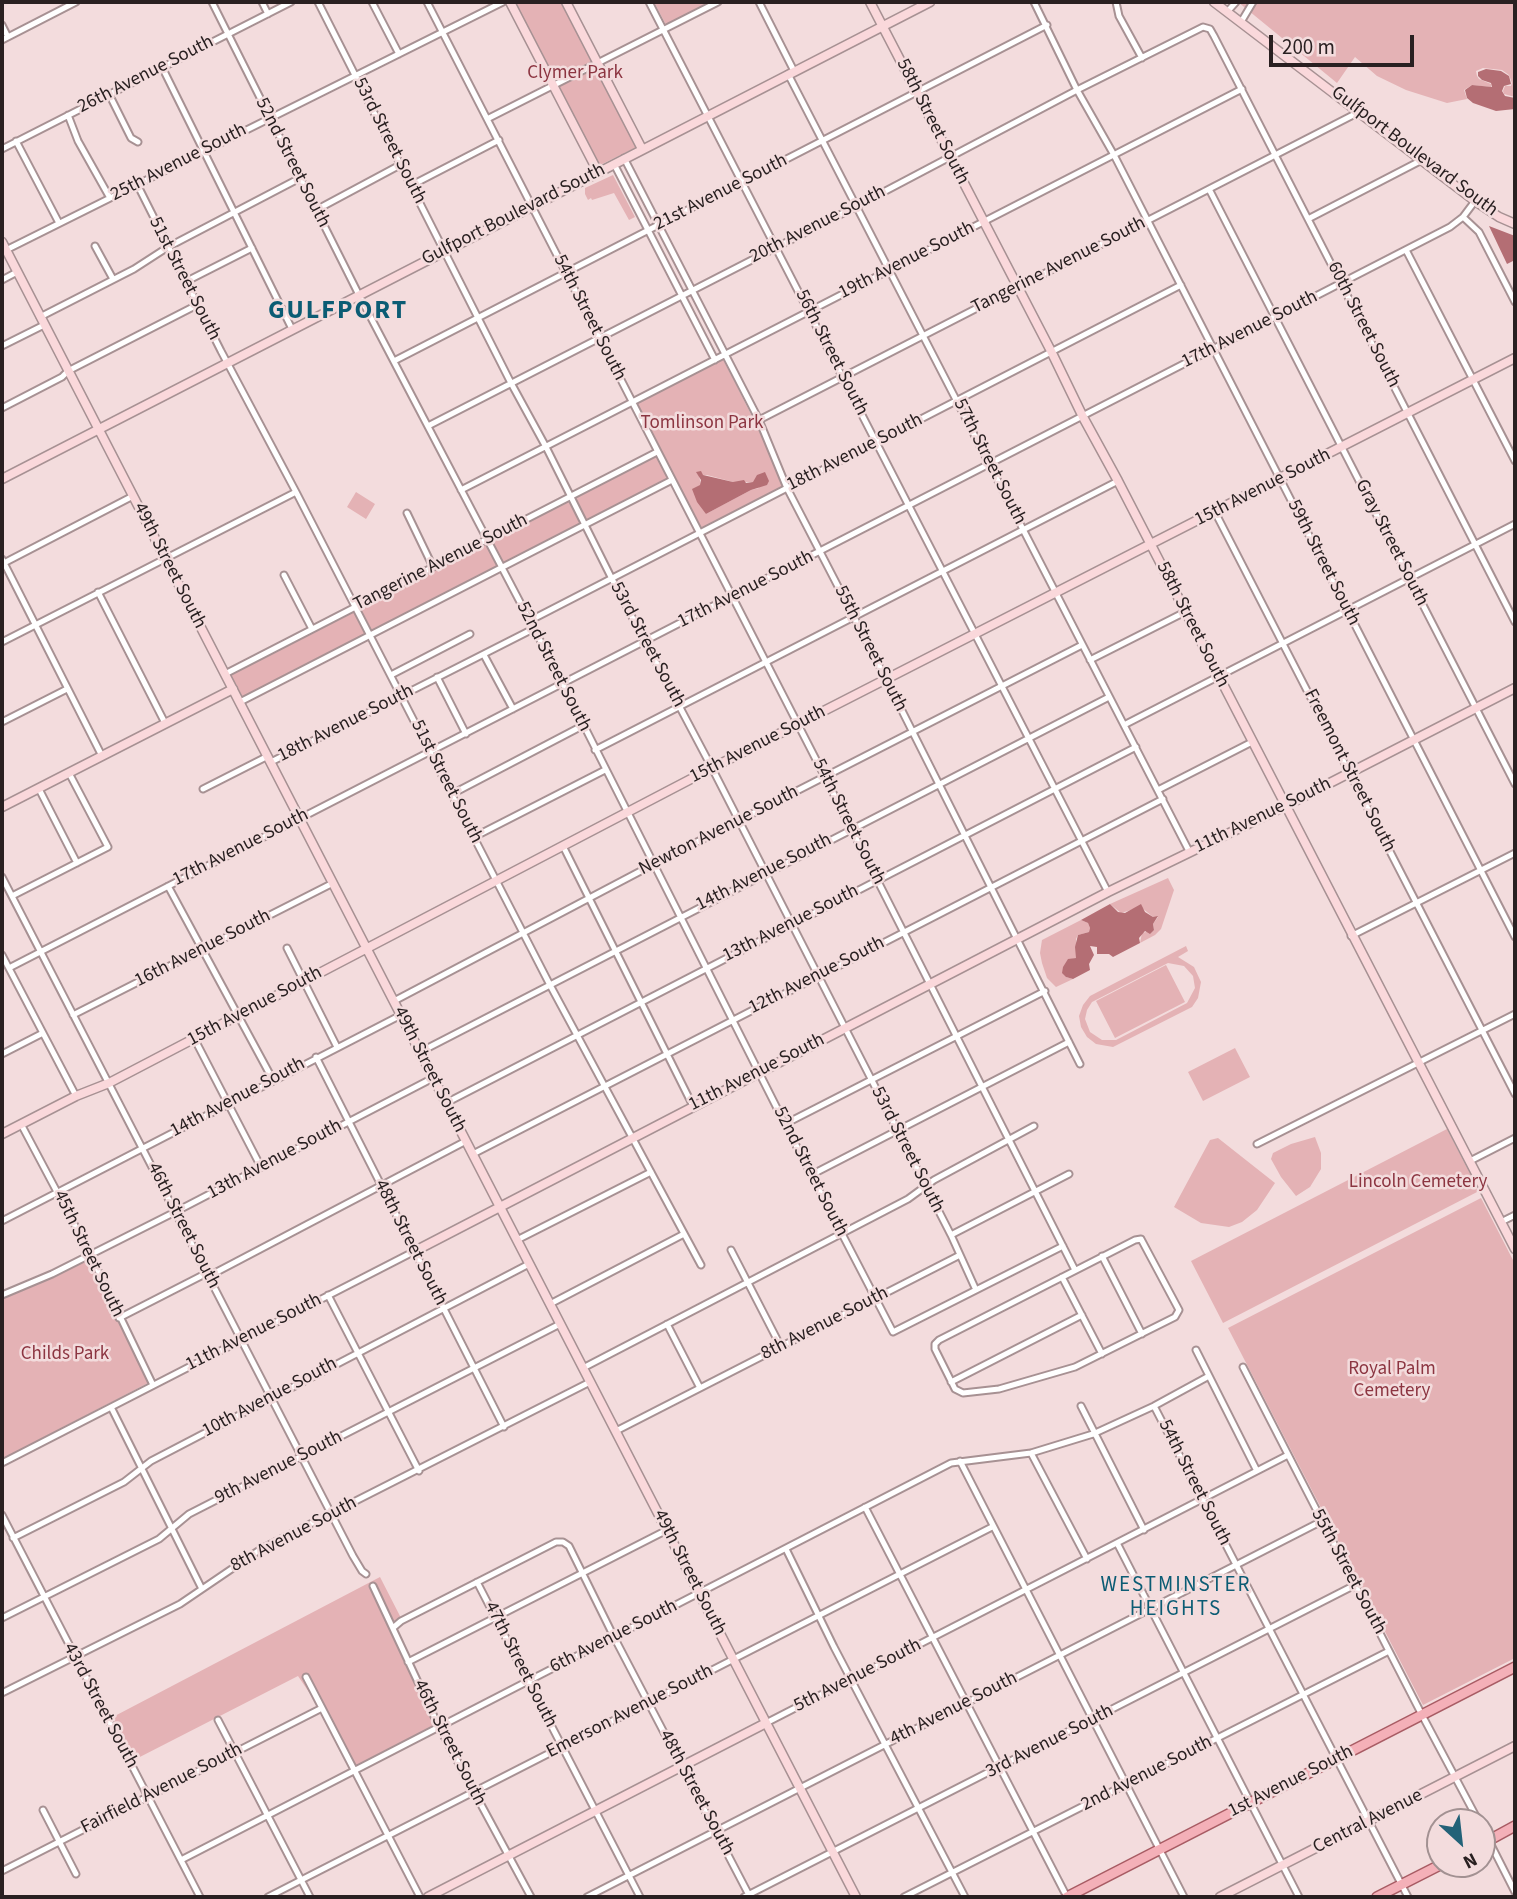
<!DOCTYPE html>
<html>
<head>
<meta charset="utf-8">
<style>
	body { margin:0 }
	#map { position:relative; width:1517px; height:1899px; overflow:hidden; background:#f3dcdd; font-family:"Source Sans 3",sans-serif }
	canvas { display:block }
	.frame { position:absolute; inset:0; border:4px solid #292021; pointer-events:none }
	.north { position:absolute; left:1426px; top:1808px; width:70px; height:70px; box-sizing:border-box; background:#f3dcdd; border:2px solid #a29192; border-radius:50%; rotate:153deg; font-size:19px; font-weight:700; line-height:28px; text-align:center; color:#292021 }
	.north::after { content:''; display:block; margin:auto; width:24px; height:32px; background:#236278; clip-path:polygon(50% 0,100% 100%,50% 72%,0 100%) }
	.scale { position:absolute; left:1269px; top:35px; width:145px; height:32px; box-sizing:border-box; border:4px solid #292021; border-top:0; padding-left:9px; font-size:21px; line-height:24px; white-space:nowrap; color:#292021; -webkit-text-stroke:5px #f3dcdd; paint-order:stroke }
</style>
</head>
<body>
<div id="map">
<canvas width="1517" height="1899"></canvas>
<div class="frame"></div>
<div class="north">N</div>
<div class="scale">200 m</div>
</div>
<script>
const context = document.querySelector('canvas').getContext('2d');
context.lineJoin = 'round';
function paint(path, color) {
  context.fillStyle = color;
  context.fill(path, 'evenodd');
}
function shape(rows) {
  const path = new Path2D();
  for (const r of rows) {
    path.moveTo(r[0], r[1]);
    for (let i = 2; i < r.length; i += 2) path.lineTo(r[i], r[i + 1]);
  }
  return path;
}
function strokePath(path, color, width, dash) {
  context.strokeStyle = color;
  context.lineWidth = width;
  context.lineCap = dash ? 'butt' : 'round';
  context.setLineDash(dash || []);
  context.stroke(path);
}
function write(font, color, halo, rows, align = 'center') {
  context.font = font + ' "Source Sans 3",sans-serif';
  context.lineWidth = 5;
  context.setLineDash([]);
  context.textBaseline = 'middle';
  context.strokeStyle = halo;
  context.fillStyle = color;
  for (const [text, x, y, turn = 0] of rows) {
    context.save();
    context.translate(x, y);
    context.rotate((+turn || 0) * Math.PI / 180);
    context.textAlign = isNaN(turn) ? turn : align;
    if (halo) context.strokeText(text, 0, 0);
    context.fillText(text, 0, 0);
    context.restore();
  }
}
paint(shape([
	[513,2,561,2,637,147,598,166],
	[654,2,712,2,666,25],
	[1238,2,1515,2,1515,97,1504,94,1503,91,1505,86,1511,86,1512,83,1509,75,1502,70,1483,68,1476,71,1477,76,1479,79,1491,84,1491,87,1472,85,1464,90,1467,99,1447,103,1406,90,1377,76,1355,57,1337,83],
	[613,175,635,217,629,220,614,193,592,200,591,198,588,200,585,194,585,188],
	[723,359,766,444,784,487,700,530,636,404],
	[699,475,707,475,733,482,753,482,759,488,751,490,706,514],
	[656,455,668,479,586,521,574,498],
	[356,492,375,504,366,519,347,507],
	[569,500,581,523,502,564,491,542],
	[486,544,498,566,370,632,358,609],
	[353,611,366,634,244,697,239,694,230,678,232,673],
	[1168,878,1174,890,1161,929,1155,935,1140,943,1142,933,1154,930,1153,924,1158,917,1153,917,1141,907,1121,913,1110,904],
	[1081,920,1088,923,1090,928,1089,932,1078,935,1076,939,1076,958,1072,959,1066,977,1073,979,1056,987,1047,978,1042,963,1040,953,1042,940],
	[1186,946,1188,951,1178,957,1194,967,1201,982,1198,998,1192,1007,1113,1047,1096,1044,1087,1037,1081,1027,1079,1016,1083,1005,1090,996],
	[1168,963,1184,966,1193,976,1195,988,1187,1003,1116,1040,1102,1040,1090,1032,1085,1019,1087,1010,1092,1002],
	[1166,965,1185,1002,1115,1038,1096,1001],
	[1235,1048,1250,1077,1203,1101,1188,1072],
	[1447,1129,1479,1191,1223,1323,1191,1261],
	[1315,1137,1321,1153,1321,1169,1310,1187,1296,1196,1281,1177,1271,1159,1273,1153,1291,1144],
	[1218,1138,1275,1183,1257,1210,1242,1222,1229,1227,1201,1223,1174,1207,1210,1140],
	[1481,1198,1515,1264,1515,1658,1423,1705,1228,1328],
	[88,1259,148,1383,2,1459,2,1299],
	[380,1577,401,1618,395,1623,374,1583,370,1585,435,1725,356,1767,307,1673,303,1676,317,1704,298,1676,132,1761,109,1719]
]), '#e4b2b5');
paint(shape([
	[1486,69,1501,71,1509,76,1511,84,1504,86,1502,91,1505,96,1515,98,1515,109,1496,111,1473,103,1467,98,1465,90,1472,85,1492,87,1491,83,1482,80,1478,76,1478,72],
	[1489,226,1515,236,1515,260,1507,264],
	[701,471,703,475,733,482,744,480,746,483,753,482,757,475,765,472,769,481,767,485,751,490,706,514,697,502,692,489,700,485,701,480,696,472],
	[1110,904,1118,912,1125,913,1141,904,1145,912,1153,917,1158,916,1153,924,1154,930,1150,934,1145,931,1139,938,1140,943,1113,957,1109,954,1097,954,1097,947,1090,946,1094,955,1089,964,1090,970,1073,979,1066,977,1062,973,1063,967,1068,959,1076,958,1075,947,1078,935,1089,932,1090,928,1088,923,1081,920]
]), '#b46e74');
const street = shape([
	[212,2,359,295,563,684,785,1124,893,1332,1063,1246],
	[262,2,268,14],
	[318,2,511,383,546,447,612,579,712,768,951,1235,976,1290],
	[372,2,399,54],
	[427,2,825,777,1075,1270],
	[649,2,1108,892],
	[759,2,794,71],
	[1034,2,1077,90,1114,155,1515,937],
	[1116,2,1119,16,1142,58],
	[1227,12,1236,2],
	[1241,22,1253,2],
	[2,25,8,37],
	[2,40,76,2],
	[162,67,292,329],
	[788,74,1189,851],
	[109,94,131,138,138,142],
	[68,115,78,141,110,198],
	[489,118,718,2],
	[16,141,59,223],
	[2,149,291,2],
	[624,158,759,420,787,488,886,679,1080,1064],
	[614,164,715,360],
	[137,184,221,351,296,492,550,985,701,1265],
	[412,185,499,140],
	[1209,189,1515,784],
	[316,210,400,165],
	[1463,217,1479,232,1515,302],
	[1308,219,1422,160],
	[95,246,113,279],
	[6,250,503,2],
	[1406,250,1515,461],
	[2,280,17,272],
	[185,282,252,248],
	[40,317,134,269,168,247,300,178],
	[2,346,44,325],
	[394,361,1047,25],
	[2,408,62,377,68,371,197,305],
	[759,420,1359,112],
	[428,426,857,206,1077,90,1203,27,1210,29,1214,36,1515,622],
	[461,490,1242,89],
	[1215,512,1515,1094],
	[407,513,433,567],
	[2,559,102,756],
	[2,564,133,496],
	[284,575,312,629],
	[98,592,165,723],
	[529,621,1181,285],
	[2,642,296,492],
	[484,655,513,709],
	[1090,660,1185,612],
	[225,674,657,452],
	[391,675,470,634],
	[437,677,466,734],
	[240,702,672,480],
	[2,722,67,689],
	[1124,725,1515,524],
	[595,750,1118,481],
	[271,762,533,629],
	[39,789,77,863],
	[203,789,268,756],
	[1158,790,1252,742],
	[452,794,584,725],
	[474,837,605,770],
	[563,846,693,1106],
	[2,877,353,1556,362,1571,366,1574],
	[168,886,273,1080],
	[12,896,108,847,69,773],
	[1351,936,1515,853],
	[287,948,337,1047],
	[2,955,76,1096],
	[9,968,1450,227,1463,217,1475,201],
	[394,1001,654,864,1082,645],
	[73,1015,333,883],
	[194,1038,261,1167],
	[420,1052,1109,697],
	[2,1054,43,1033],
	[316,1057,504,1427],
	[446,1103,1136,747],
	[21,1124,90,1254,153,1385],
	[785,1124,1045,991],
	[1257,1144,1515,1014],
	[473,1154,1163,799],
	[1470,1161,1515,1138],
	[811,1175,1069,1042],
	[2,1221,401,1015],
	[1501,1222,1515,1215],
	[951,1235,1069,1174],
	[1141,1239,1179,1310,1175,1317,1075,1367,999,1389,963,1393,955,1389,935,1349,935,1344,939,1340,1135,1240,1141,1239],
	[517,1240,651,1172],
	[731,1250,781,1347],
	[1102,1256,1142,1334],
	[1062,1277,1102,1354],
	[2,1295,52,1274,175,1212,433,1078],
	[328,1295,419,1471],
	[550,1304,684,1234],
	[119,1318,203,1275,209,1276,466,1141],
	[667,1324,700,1388],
	[1196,1350,1257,1471],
	[1243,1367,1422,1715,1479,1822],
	[583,1368,908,1199,934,1180,1034,1126],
	[951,1382,1082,1315],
	[1081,1406,1144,1530],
	[1154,1406,1408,1897],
	[111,1407,202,1589],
	[616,1431,960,1255],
	[1031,1453,1087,1559],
	[960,1461,1184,1897],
	[2,1463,415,1251],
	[865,1507,1067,1897],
	[2,1515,200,1897],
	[13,1538,124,1482,151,1461,529,1264],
	[1117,1543,1299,1897],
	[786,1549,834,1647,965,1897],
	[477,1582,640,1897],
	[373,1586,439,1727,531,1897],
	[2,1618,159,1539,189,1514,560,1324],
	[394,1627,401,1621,556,1542,563,1542,569,1546,614,1637,750,1897],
	[408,1662,667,1530],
	[306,1677,420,1897],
	[2,1693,180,1604,261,1549,590,1382],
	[218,1720,310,1897],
	[766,1723,1288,1455],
	[43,1810,76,1874],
	[1482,1827,1515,1892],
	[181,1860,951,1463,1031,1453,1093,1434,1154,1406,1209,1376],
	[2,1871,322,1708],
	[268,1897,992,1527],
	[587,1897,1322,1521],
	[744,1897,1355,1585],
	[904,1897,1389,1651]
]);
const secondary = shape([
	[510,2,598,172],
	[566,2,642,149],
	[870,2,1051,351,1083,417,1118,481,1515,1249],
	[1214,2,1475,201,1499,217,1515,224],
	[2,242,856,1897],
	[2,479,930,2],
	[2,807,233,689],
	[2,1134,76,1096,109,1083,712,768,1515,358],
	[415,1251,1108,892,1285,806,1515,688],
	[428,1897,766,1723],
	[1220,1897,1515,1746]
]);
const primary = shape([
	[1482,1844,1515,1826],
	[1067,1897,1515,1667],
	[1377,1897,1442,1864]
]);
strokePath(street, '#a79193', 9);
strokePath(secondary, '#a79193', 11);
strokePath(primary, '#a85c64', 12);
strokePath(street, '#fff', 5);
strokePath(secondary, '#fad8db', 8);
strokePath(primary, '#f4b0b8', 9);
write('19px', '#8c3541', '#f3dcdd', [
	["Clymer Park",575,74],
	["Tomlinson Park",702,424],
	["Lincoln Cemetery",1418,1183],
	["Childs Park",65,1355],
	["Royal Palm",1392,1370],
	["Cemetery",1392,1392]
]);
write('19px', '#292021', '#f3dcdd', [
	["26th Avenue South",146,75,-27],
	["58th Street South",932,122,63],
	["53rd Street South",389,141,63],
	["Gulfport Boulevard South",1414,152,37],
	["25th Avenue South",179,163,-27],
	["52nd Street South",292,163,63],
	["21st Avenue South",721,193,-27],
	["Gulfport Boulevard South",514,215,-27],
	["20th Avenue South",818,225,-27],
	["19th Avenue South",907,261,-27],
	["Tangerine Avenue South",1059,266,-27],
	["51st Street South",184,279,63],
	["54th Street South",589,318,63],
	["60th Street South",1363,325,63],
	["17th Avenue South",1250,330,-27],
	["56th Street South",831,353,63],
	["18th Avenue South",855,453,-27],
	["57th Street South",989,462,63],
	["15th Avenue South",1263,488,-27],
	["Gray Street South",1391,543,63],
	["Tangerine Avenue South",441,563,-27],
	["59th Street South",1323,563,63],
	["49th Street South",169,566,63],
	["17th Avenue South",746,590,-27],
	["58th Street South",1192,625,63],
	["53rd Street South",647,645,62],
	["55th Street South",870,649,63],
	["52nd Street South",553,667,63],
	["18th Avenue South",346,724,-27],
	["15th Avenue South",758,745,-27],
	["Freemont Street South",1349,771,63],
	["51st Street South",446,782,63],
	["11th Avenue South",1263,816,-26],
	["54th Street South",848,822,63],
	["Newton Avenue South",719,831,-27],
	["17th Avenue South",241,848,-27],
	["14th Avenue South",764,873,-27],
	["13th Avenue South",791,924,-27],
	["16th Avenue South",203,949,-27],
	["12th Avenue South",817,976,-27],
	["15th Avenue South",255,1007,-28],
	["49th Street South",429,1070,63],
	["11th Avenue South",757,1073,-27],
	["14th Avenue South",238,1098,-28],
	["53rd Street South",907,1150,63],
	["13th Avenue South",275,1160,-28],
	["52nd Street South",810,1172,63],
	["46th Street South",183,1226,63],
	["48th Street South",410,1243,63],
	["45th Street South",88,1254,64],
	["8th Avenue South",825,1324,-27],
	["11th Avenue South",254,1333,-27],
	["10th Avenue South",270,1398,-28],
	["9th Avenue South",279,1468,-27],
	["54th Street South",1194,1483,63],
	["8th Avenue South",294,1535,-28],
	["55th Street South",1348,1572,62],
	["49th Street South",689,1573,63],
	["6th Avenue South",614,1637,-27],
	["47th Street South",520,1665,63],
	["5th Avenue South",858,1676,-27],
	["43rd Street South",100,1706,62],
	["4th Avenue South",954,1709,-27],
	["Emerson Avenue South",630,1712,-27],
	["3rd Avenue South",1050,1742,-27],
	["46th Street South",449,1743,63],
	["2nd Avenue South",1147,1774,-27],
	["1st Avenue South",1291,1782,-27],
	["Fairfield Avenue South",162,1789,-27],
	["48th Street South",696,1793,62],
	["Central Avenue",1368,1822,-27]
]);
context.letterSpacing = '2px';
write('21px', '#0b5c74', '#f3dcdd', [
	["WESTMINSTER",1176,1586],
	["HEIGHTS",1176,1610]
]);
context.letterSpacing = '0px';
context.letterSpacing = '2px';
write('bold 26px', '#0b5c74', '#f3dcdd', [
	["GULFPORT",338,312]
]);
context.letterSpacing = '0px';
</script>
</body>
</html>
